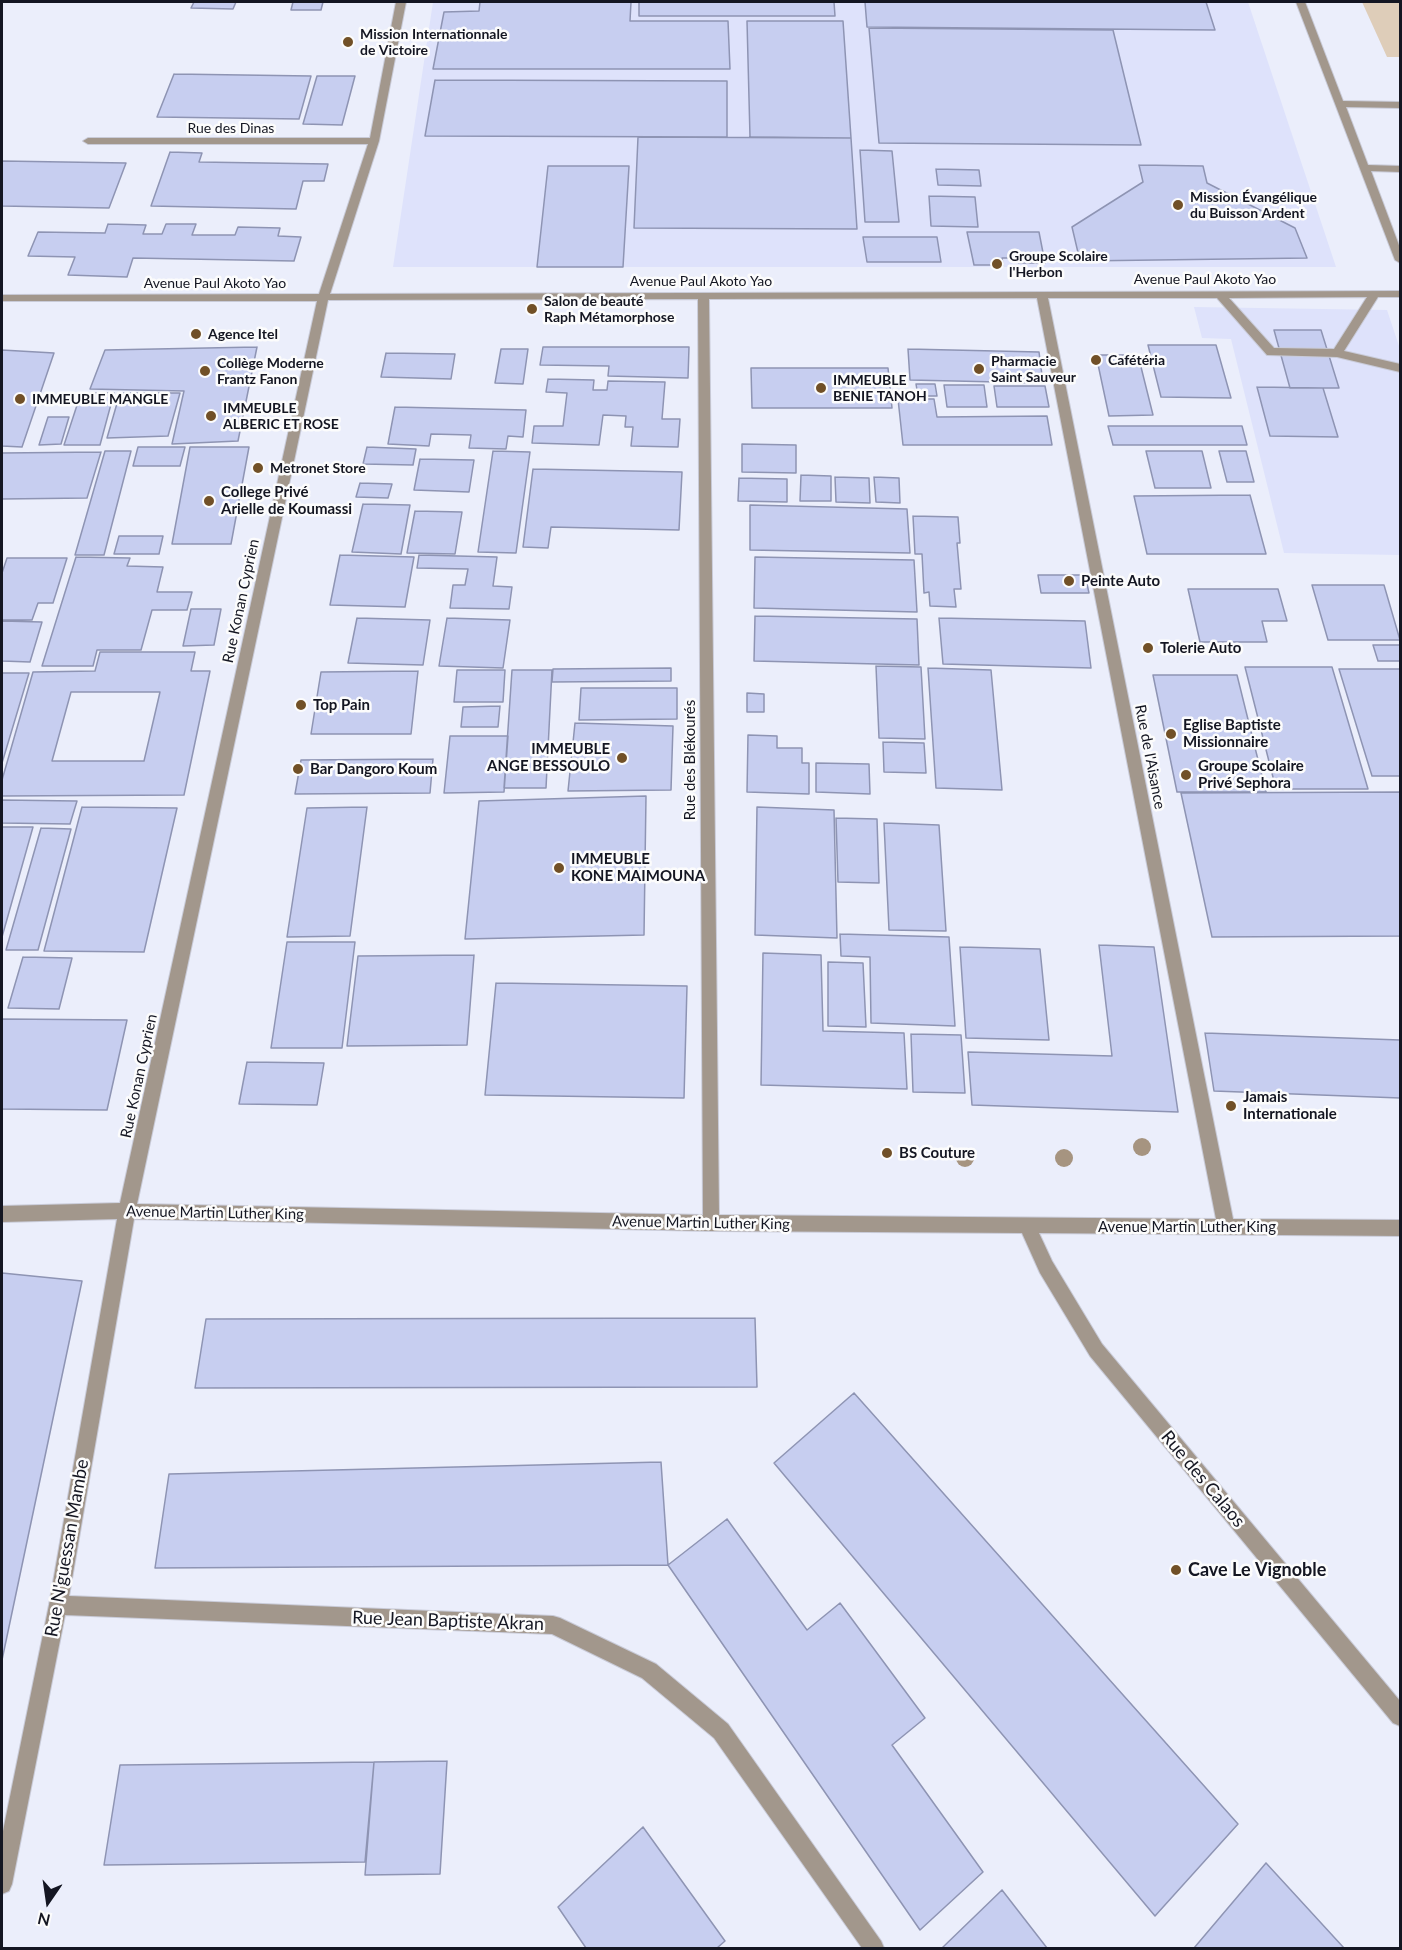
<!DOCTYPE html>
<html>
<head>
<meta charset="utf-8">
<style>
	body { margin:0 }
	#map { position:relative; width:1402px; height:1950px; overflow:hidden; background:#ebeefb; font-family:Lato,sans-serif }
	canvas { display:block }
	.frame { position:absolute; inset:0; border:3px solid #141622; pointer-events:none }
	.north { position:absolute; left:18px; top:1872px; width:60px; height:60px; -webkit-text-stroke:4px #fcfcfc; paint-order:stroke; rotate:193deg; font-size:16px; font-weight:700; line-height:24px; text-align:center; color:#141622 }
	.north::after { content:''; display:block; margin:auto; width:21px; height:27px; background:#141622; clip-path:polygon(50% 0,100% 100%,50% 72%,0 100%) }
</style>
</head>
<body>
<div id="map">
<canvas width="1402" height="1950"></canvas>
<div class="frame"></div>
<div class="north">N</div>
</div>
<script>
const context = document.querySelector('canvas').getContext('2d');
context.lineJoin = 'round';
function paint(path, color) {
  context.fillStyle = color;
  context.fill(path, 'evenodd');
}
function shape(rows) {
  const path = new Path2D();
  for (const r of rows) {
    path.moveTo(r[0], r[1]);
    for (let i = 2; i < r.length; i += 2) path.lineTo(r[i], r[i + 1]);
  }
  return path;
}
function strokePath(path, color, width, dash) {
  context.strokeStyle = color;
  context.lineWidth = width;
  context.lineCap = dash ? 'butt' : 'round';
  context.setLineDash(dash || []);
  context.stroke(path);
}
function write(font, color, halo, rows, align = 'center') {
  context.font = font + ' Lato,sans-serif';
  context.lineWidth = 5;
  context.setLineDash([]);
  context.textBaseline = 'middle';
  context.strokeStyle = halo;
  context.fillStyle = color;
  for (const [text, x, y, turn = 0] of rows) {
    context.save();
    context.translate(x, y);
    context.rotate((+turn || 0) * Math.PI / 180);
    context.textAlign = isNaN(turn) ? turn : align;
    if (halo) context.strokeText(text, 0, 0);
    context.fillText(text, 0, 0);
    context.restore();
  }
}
paint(shape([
	[433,2,1248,2,1336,267,393,267],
	[1194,307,1387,310,1400,349,1400,555,1284,553,1231,339,1202,338]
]), '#dee2fb');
paint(shape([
	[1362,2,1400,2,1400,57,1387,57]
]), '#decdb9');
const building = shape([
	[194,2,236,2,233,9,191,8,194,2],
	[293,2,323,2,321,10,291,10,293,2],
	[480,2,631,2,630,21,728,21,730,69,433,69,444,12,479,11,480,2],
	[639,2,834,2,835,16,639,16,639,2],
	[865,2,1206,2,1215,30,867,27,865,2],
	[747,21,843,21,851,138,750,137,747,21],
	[869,28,1113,30,1141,145,879,143,869,28],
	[174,74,311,76,299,119,157,117,174,74],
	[317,76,355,76,342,125,303,124,317,76],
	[435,80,727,81,727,137,425,136,435,80],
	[638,137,851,138,857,229,634,228,638,137],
	[860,150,892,151,899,222,865,222,860,150],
	[170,152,202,153,199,162,328,164,324,181,303,181,296,209,151,206,170,152],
	[2,161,126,163,109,208,2,206,2,161],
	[1139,165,1203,166,1207,183,1295,228,1307,258,1080,261,1072,227,1143,182,1139,165],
	[548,166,629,166,623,267,537,267,548,166],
	[936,169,979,170,981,186,938,185,936,169],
	[929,196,975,197,978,227,931,226,929,196],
	[108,224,146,225,143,234,162,234,166,224,196,224,192,235,235,235,238,227,280,228,278,236,301,237,294,261,133,258,127,277,68,275,75,257,28,256,38,232,105,233,108,224],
	[967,232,1039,232,1045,263,1019,263,1018,258,1002,258,1003,265,974,265,967,232],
	[863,237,937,237,941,262,867,262,863,237],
	[1274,330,1321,330,1339,388,1290,388,1274,330],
	[1148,345,1216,345,1231,398,1161,397,1148,345],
	[257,347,238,441,172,444,184,391,90,389,105,350,257,347],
	[543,347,689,347,688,378,608,376,609,366,540,365,543,347],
	[501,349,528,349,523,384,495,383,501,349],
	[908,349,1039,352,1043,383,910,380,908,349],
	[2,350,54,353,22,447,2,446,2,350],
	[386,353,455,354,451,379,381,377,386,353],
	[1096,355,1138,355,1153,415,1109,416,1096,355],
	[751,368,888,368,892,408,752,408,751,368],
	[548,379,594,380,593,390,607,390,608,381,665,382,662,419,680,419,678,447,631,446,633,427,625,427,626,416,603,415,599,445,532,443,534,426,563,426,567,393,546,392,548,379],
	[916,384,935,384,937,396,918,396,916,384],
	[944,385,984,385,987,407,947,407,944,385],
	[994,386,1045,386,1049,407,997,407,994,386],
	[1257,387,1323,388,1338,437,1270,436,1257,387],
	[81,393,114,393,100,445,64,445,81,393],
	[120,393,180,393,168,436,107,438,120,393],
	[898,399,934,399,937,417,1047,416,1052,445,903,445,898,399],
	[395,407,526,410,523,437,508,436,506,449,469,448,471,435,431,434,429,446,388,444,395,407],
	[48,417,69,417,61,444,39,445,48,417],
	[1108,426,1242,426,1247,445,1113,445,1108,426],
	[742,444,796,445,796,473,742,472,742,444],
	[138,447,185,447,180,466,133,466,138,447],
	[190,447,249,447,231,544,172,544,190,447],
	[367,447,416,449,413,465,363,464,367,447],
	[105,451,131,451,104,555,75,555,105,451],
	[493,451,530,452,516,553,478,552,493,451],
	[1146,451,1202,451,1211,488,1155,488,1146,451],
	[1219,451,1246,451,1254,482,1227,482,1219,451],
	[101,452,87,498,2,499,2,453,101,452],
	[420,459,474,460,469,492,414,490,420,459],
	[533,469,682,472,679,530,551,527,548,548,523,547,533,469],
	[801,475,831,476,831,501,800,501,801,475],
	[835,477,869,478,870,503,836,502,835,477],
	[874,477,899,478,900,503,876,502,874,477],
	[739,478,787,479,787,502,738,501,739,478],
	[360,483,392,484,388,498,356,497,360,483],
	[1250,495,1266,554,1147,554,1134,496,1250,495],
	[363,504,410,505,401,554,352,552,363,504],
	[750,505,907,509,910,553,750,550,750,505],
	[415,511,462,512,455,554,407,553,415,511],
	[913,516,958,517,960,543,957,543,961,589,954,589,956,607,930,606,929,592,924,593,922,554,915,554,913,516],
	[119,536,163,536,159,554,114,554,119,536],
	[340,555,414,557,405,607,330,605,340,555],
	[419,555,497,557,493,586,512,587,509,609,450,608,453,585,465,585,468,569,417,568,419,555],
	[76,557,130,558,127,566,163,567,157,592,192,592,187,610,152,610,141,650,97,650,93,666,42,666,76,557],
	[755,557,914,560,917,612,754,608,755,557],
	[7,558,67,558,53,603,38,603,32,620,2,620,2,573,7,558],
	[1038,575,1085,575,1089,593,1041,593,1038,575],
	[1312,585,1384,585,1400,640,1328,640,1312,585],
	[1188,589,1278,589,1287,621,1262,621,1267,642,1200,642,1188,589],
	[191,609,221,609,214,645,183,646,191,609],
	[755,616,917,619,919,665,754,661,755,616],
	[357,618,430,620,423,665,348,663,357,618],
	[447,618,510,620,503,668,439,666,447,618],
	[939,618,1085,621,1091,668,943,664,939,618],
	[2,621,42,622,30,662,2,661,2,621],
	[1373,645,1400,645,1400,661,1378,661,1373,645],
	[100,652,195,652,191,671,210,671,184,795,2,796,2,780,33,672,95,671,100,652],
	[71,692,160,692,144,761,52,761,71,692],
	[876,666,921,667,925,739,879,738,876,666],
	[1245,667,1332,667,1368,789,1276,789,1245,667],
	[671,668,671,681,552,682,553,669,671,668],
	[928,668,991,670,1002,790,936,788,928,668],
	[1339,669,1400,669,1400,776,1372,776,1339,669],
	[457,670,505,670,503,702,454,702,457,670],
	[512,670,552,670,546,788,504,788,512,670],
	[418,671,411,734,311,734,321,672,418,671],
	[2,673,29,673,2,763,2,673],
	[1153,675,1237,675,1266,792,1177,792,1153,675],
	[581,688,677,688,677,719,579,720,581,688],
	[747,693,764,694,764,712,747,712,747,693],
	[500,706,498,727,461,727,463,707,500,706],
	[575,723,673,726,671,790,568,791,575,723],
	[748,735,777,736,777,748,802,748,802,763,809,763,809,794,747,792,748,735],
	[450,736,508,736,504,792,444,793,450,736],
	[883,742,924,743,926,773,884,772,883,742],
	[433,759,430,793,295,794,301,760,433,759],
	[816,763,869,764,870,794,816,792,816,763],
	[1400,792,1400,936,1212,937,1181,793,1400,792],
	[646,796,644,935,465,939,479,801,646,796],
	[2,800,77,801,70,824,2,823,2,800],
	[82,807,177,808,144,952,44,951,82,807],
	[367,807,350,936,287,937,307,808,367,807],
	[757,807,834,810,837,938,755,935,757,807],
	[836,818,877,819,879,883,838,882,836,818],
	[884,823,939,825,946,931,889,930,884,823],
	[2,827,33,827,2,937,2,827],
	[41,828,71,829,38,950,6,950,41,828],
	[840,934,949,937,955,1026,871,1023,870,957,841,956,840,934],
	[287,942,355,942,342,1048,271,1048,287,942],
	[1099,945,1154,947,1178,1112,972,1105,968,1052,1112,1056,1099,945],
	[960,947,1040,949,1049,1040,966,1038,960,947],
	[763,953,821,955,823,1031,904,1033,907,1089,761,1085,763,953],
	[474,955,467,1045,347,1046,358,956,474,955],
	[23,957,72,958,59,1009,8,1008,23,957],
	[828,962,863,963,866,1027,828,1026,828,962],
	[496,983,687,986,684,1098,485,1095,496,983],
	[2,1019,127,1020,107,1110,2,1109,2,1019],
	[1205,1033,1400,1040,1400,1098,1214,1091,1205,1033],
	[911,1034,961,1035,965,1093,913,1092,911,1034],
	[247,1062,324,1063,317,1105,239,1104,247,1062],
	[2,1273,82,1281,2,1660,2,1273],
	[755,1318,757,1387,195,1388,206,1319,755,1318],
	[854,1393,1238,1824,1155,1916,774,1463,854,1393],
	[661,1462,668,1565,155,1568,169,1474,661,1462],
	[727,1519,807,1630,840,1603,925,1718,892,1745,983,1872,920,1930,668,1565,727,1519],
	[447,1761,440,1874,365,1875,374,1762,447,1761],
	[374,1762,365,1862,104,1865,120,1765,374,1762],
	[643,1827,725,1941,717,1948,586,1948,558,1907,643,1827],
	[1266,1863,1344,1948,1194,1948,1266,1863],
	[1002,1890,1047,1948,942,1948,1002,1890]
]);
paint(building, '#c7cef0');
strokePath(building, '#8e94b3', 1.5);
const minor = shape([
	[396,2,406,2,379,141,330,294,1400,291,1400,297,1378,297,1344,351,1400,364,1400,372,1337,357,1267,355,1217,298,1048,298,1233,1219,1400,1220,1400,1236,1039,1233,1052,1261,1102,1344,1400,1701,1400,1726,1393,1723,1090,1356,1040,1273,1022,1233,711,1231,134,1219,69,1596,553,1616,560,1618,656,1664,728,1724,881,1941,884,1948,862,1948,714,1738,642,1678,552,1634,65,1615,12,1884,9,1891,2,1894,2,1836,49,1605,117,1219,2,1222,2,1206,120,1203,317,301,2,301,2,295,319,294,368,144,88,144,83,141,88,138,370,138,396,2],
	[1367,297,1334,349,1274,348,1229,298,1367,297],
	[1037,298,1216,1219,719,1215,709,299,1037,298],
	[698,299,703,1215,137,1204,328,300,698,299],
	[1296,2,1305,2,1343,101,1400,102,1400,108,1346,107,1368,165,1400,166,1400,172,1371,171,1400,248,1400,263,1395,260,1296,2]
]);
strokePath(minor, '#c9cbd8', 2);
paint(minor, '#a2978c');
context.fillStyle = '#a69480';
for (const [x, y] of [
	[1142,1147],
	[965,1158],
	[1064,1158]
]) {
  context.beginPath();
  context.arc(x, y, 9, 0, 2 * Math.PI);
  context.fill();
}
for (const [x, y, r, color] of [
	[348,42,6,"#715027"],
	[1178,205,6,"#715027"],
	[997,264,6,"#715027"],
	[532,309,6,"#715027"],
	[196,334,6,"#715027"],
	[1096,360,6,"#715027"],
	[979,369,6,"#715027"],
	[205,371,6,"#715027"],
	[821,388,6,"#715027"],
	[20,399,6,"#715027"],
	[211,416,6,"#715027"],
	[258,468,6,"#715027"],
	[209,501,6,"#715027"],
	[1069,581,6,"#715027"],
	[1148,648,6,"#715027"],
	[301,705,6,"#715027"],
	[1171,734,6,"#715027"],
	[622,758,6,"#715027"],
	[298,769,6,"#715027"],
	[1186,775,6,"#715027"],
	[559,868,6,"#715027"],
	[1231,1106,6,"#715027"],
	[887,1153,6,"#715027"],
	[1176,1570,6,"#715027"]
]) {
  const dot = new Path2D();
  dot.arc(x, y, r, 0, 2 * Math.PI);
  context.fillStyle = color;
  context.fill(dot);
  strokePath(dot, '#fcfcfc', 2);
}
write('bold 14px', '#141622', '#fcfcfc', [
	["Mission Internationnale",360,34],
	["de Victoire",360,50],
	["Mission Évangélique",1190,197],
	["du Buisson Ardent",1190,213],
	["Groupe Scolaire",1009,256],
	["l'Herbon",1009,272],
	["Salon de beauté",544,301],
	["Raph Métamorphose",544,317],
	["Agence Itel",208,334],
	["Cafétéria",1108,360],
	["Pharmacie",991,361],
	["Saint Sauveur",991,377],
	["Collège Moderne",217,363],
	["Frantz Fanon",217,379],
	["IMMEUBLE",833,380],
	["BENIE TANOH",833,396],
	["IMMEUBLE MANGLE",32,399],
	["IMMEUBLE",223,408],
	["ALBERIC ET ROSE",223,424],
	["Metronet Store",270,468]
], 'left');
write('14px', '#141622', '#fcfcfc', [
	["Rue des Dinas",231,128],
	["Avenue Paul Akoto Yao",1205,279],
	["Avenue Paul Akoto Yao",701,281],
	["Avenue Paul Akoto Yao",215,283]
]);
write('bold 15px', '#141622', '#fcfcfc', [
	["College Privé",221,492],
	["Arielle de Koumassi",221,509],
	["Peinte Auto",1081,581],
	["Tolerie Auto",1160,648],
	["Top Pain",313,705],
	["Eglise Baptiste",1183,725],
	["Missionnaire",1183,742],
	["IMMEUBLE",610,749,"right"],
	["ANGE BESSOULO",610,766,"right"],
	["Groupe Scolaire",1198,766],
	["Privé Sephora",1198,783],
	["Bar Dangoro Koum",310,769],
	["IMMEUBLE",571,859],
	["KONE MAIMOUNA",571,876],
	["Jamais",1243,1097],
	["Internationale",1243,1114],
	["BS Couture",899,1153]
], 'left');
write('15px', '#141622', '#fcfcfc', [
	["Rue Konan Cyprien",241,601,-78],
	["Rue de l'Aisance",1150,757,79],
	["Rue des Blékourés",690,760,-90],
	["Rue Konan Cyprien",139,1076,-78],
	["Avenue Martin Luther King",215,1213,1],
	["Avenue Martin Luther King",701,1223,1],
	["Avenue Martin Luther King",1187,1227]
]);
write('18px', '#141622', '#fcfcfc', [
	["Rue des Calaos",1203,1479,50],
	["Rue N'guessan Mambe",67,1548,-80],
	["Rue Jean Baptiste Akran",448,1621,2]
]);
write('bold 18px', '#141622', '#fcfcfc', [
	["Cave Le Vignoble",1188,1570]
], 'left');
</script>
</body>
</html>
